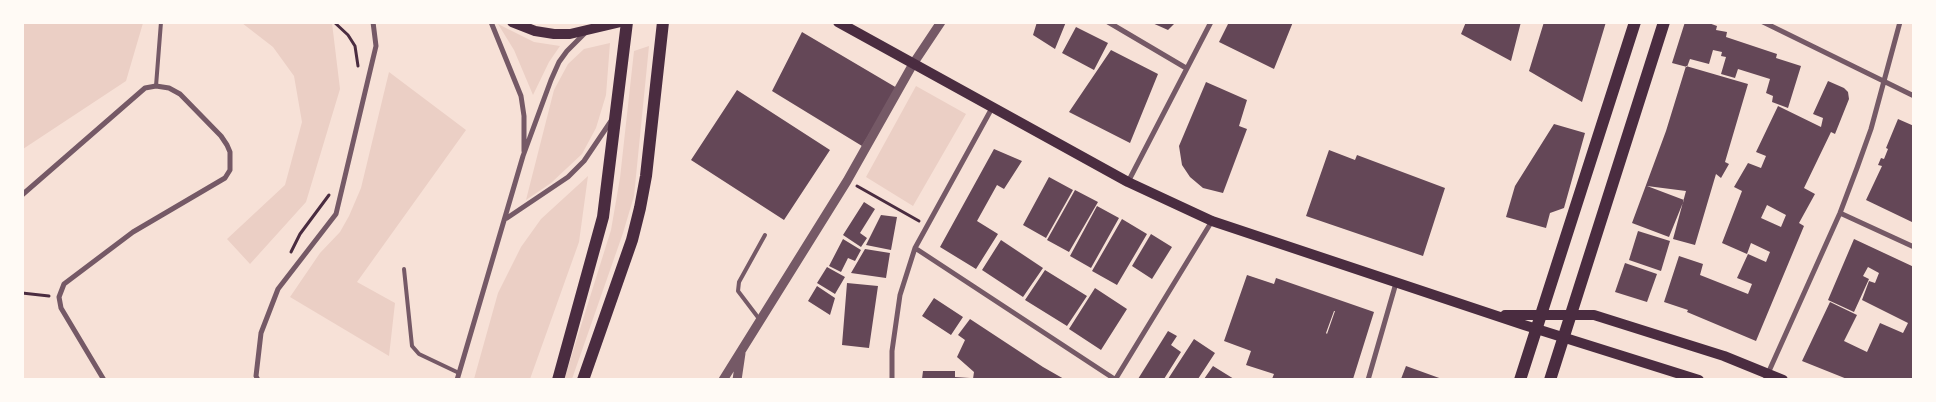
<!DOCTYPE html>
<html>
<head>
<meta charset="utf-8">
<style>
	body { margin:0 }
	#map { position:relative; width:1936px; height:402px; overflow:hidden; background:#f7e1d7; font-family:"IBM Plex Sans",sans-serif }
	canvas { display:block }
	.frame { position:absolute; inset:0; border:24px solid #fffaf5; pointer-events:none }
</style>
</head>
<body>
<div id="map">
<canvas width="1936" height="402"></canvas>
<div class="frame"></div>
</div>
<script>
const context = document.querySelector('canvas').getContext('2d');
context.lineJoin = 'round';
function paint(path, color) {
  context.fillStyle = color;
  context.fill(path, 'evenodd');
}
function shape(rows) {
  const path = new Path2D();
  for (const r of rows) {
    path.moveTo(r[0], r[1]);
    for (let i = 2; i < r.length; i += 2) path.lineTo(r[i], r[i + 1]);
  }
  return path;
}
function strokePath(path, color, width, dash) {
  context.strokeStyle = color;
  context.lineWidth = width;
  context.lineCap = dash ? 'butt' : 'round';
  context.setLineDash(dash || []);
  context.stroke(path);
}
paint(shape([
	[23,22,143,23,126,81,23,149],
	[242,23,332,23,340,89,306,202,250,264,227,239,285,185,302,122,294,76,273,47],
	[498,24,534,42,560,46,549,62,533,95,514,50],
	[610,43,606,95,596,128,582,154,551,183,526,200,554,90,568,64,584,49],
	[649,46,634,196,623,233,572,379,564,380,611,230,620,178,634,51],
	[389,72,466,130,357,282,395,303,389,356,290,297,320,253,340,232,349,216,361,188],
	[916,86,966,114,913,206,866,177],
	[588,176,579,242,530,379,474,379,498,293,521,247,541,219]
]), '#ebcfc5');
paint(shape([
	[1037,22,1066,22,1055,49,1033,35],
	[1150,22,1176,22,1168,30],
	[1229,22,1293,22,1274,69,1219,42],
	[1466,22,1521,22,1511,61,1461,34],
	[1544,22,1606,22,1582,102,1529,71],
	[1685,22,1706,22,1717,26,1716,30,1727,32,1726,37,1777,54,1776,58,1801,66,1788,108,1772,102,1773,96,1766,93,1770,79,1738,69,1735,78,1721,74,1726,57,1721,56,1722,52,1713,50,1709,64,1690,59,1687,67,1672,63],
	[1076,27,1108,43,1094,70,1062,53],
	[802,32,897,88,862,146,772,91],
	[1111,50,1158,74,1130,143,1069,112],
	[1686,66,1748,84,1725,162,1729,164,1721,178,1716,174,1695,245,1673,239,1686,191,1647,186,1684,200,1669,237,1632,223,1666,131],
	[1828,81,1844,88,1848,92,1849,99,1835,134,1831,132,1804,188,1815,194,1799,223,1804,226,1756,341,1687,312,1688,310,1664,302,1679,256,1703,264,1700,275,1748,294,1752,284,1737,278,1748,254,1766,262,1770,252,1751,243,1747,254,1722,243,1742,191,1734,187,1748,163,1761,168,1766,156,1756,152,1778,106,1821,127,1823,118,1813,114],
	[1767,205,1786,215,1781,227,1761,218],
	[1206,82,1247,100,1239,126,1247,129,1223,193,1203,188,1190,177,1182,165,1179,146],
	[737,90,830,150,784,220,691,160],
	[1898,119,1914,126,1914,223,1866,200,1882,166,1878,165,1881,158,1884,159,1888,149,1886,148],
	[1554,124,1585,133,1564,208,1550,213,1546,228,1506,217,1515,186],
	[994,149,1022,161,1004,189,997,185,977,221,998,234,976,269,940,247],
	[1329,150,1355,160,1357,155,1445,188,1423,256,1306,216],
	[1049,177,1073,190,1046,238,1023,225],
	[1075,190,1098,202,1069,252,1047,240],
	[864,202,875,209,860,233,867,238,861,247,843,235],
	[1097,206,1119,218,1091,268,1070,256],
	[881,215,897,217,891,250,866,245],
	[1122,219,1147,234,1117,285,1092,271],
	[1638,231,1670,241,1661,271,1629,260],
	[1151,234,1172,247,1152,279,1132,266],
	[843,239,861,250,855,261,848,258,841,272,829,266],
	[1854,239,1914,267,1914,379,1847,379,1802,361,1830,302,1857,315,1844,341,1867,352,1880,323,1903,333,1908,323,1862,300,1869,281,1875,283,1879,273,1868,267,1863,276,1869,279,1854,312,1828,300],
	[1001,240,1043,268,1023,297,982,270],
	[865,249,890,253,886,278,851,273],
	[1625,263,1657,274,1647,302,1615,292],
	[827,267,845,277,835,294,817,283],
	[1045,270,1087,296,1067,326,1025,300],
	[1247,275,1274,284,1276,278,1374,312,1353,379,1272,379,1274,374,1246,365,1251,351,1224,341],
	[1334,311,1335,311,1327,334,1326,333],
	[847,283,878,286,869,348,842,345],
	[817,286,835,298,830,315,808,301],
	[1095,288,1127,309,1101,350,1069,329],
	[934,298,963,317,951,335,922,316],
	[970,319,1043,367,1064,379,973,379,974,372,957,357,965,340,958,335],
	[1168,331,1177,336,1171,345,1181,352,1164,379,1138,379],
	[1194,339,1215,353,1198,379,1168,379],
	[1213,366,1234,379,1204,379],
	[1406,366,1442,379,1401,379],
	[923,371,955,371,955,377,970,378,970,379,922,379]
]), '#644757');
strokePath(shape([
	[334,22,348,35,355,46,358,66],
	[857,186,919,221],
	[291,252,300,234,329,195],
	[22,293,49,296]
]), '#4a2c40', 3);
strokePath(shape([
	[156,86,161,22],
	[404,269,412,346,419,354,459,373],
	[760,320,738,291,739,282,765,235]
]), '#755966', 4);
strokePath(shape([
	[491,22,521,96,524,116,524,151],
	[1108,22,1186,68],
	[1763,22,1914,96],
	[1128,182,1211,22],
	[22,195,145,88,156,86,169,88,180,94,221,136,227,145,230,152,230,170,225,178,133,232,64,284,59,297,61,308,104,380],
	[1840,213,1914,247],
	[507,218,568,177,584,161,611,121],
	[915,248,1116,380],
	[258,380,256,376,261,333,278,289,336,214,376,46,373,22],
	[457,380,523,156,551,80,559,62,567,51,586,32],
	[892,380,892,351,900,295,915,248,992,108],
	[1115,380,1212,221],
	[1368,380,1396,283],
	[1765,380,1840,213,1857,168,1871,129,1900,22]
]), '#755966', 5);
strokePath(shape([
	[723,380,847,181,913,64,941,22],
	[737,380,741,353]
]), '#755966', 9);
strokePath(shape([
	[512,22,535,31,554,34,570,34,621,22],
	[838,22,1128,182,1212,221,1524,325,1699,380],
	[1505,315,1594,315,1724,356,1783,380]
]), '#4a2c40', 10);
strokePath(shape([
	[558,380,603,217,627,22],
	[583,380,632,240,640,208,646,176,663,22],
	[1520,380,1635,22],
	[1550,380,1664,22]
]), '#4a2c40', 12);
</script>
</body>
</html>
